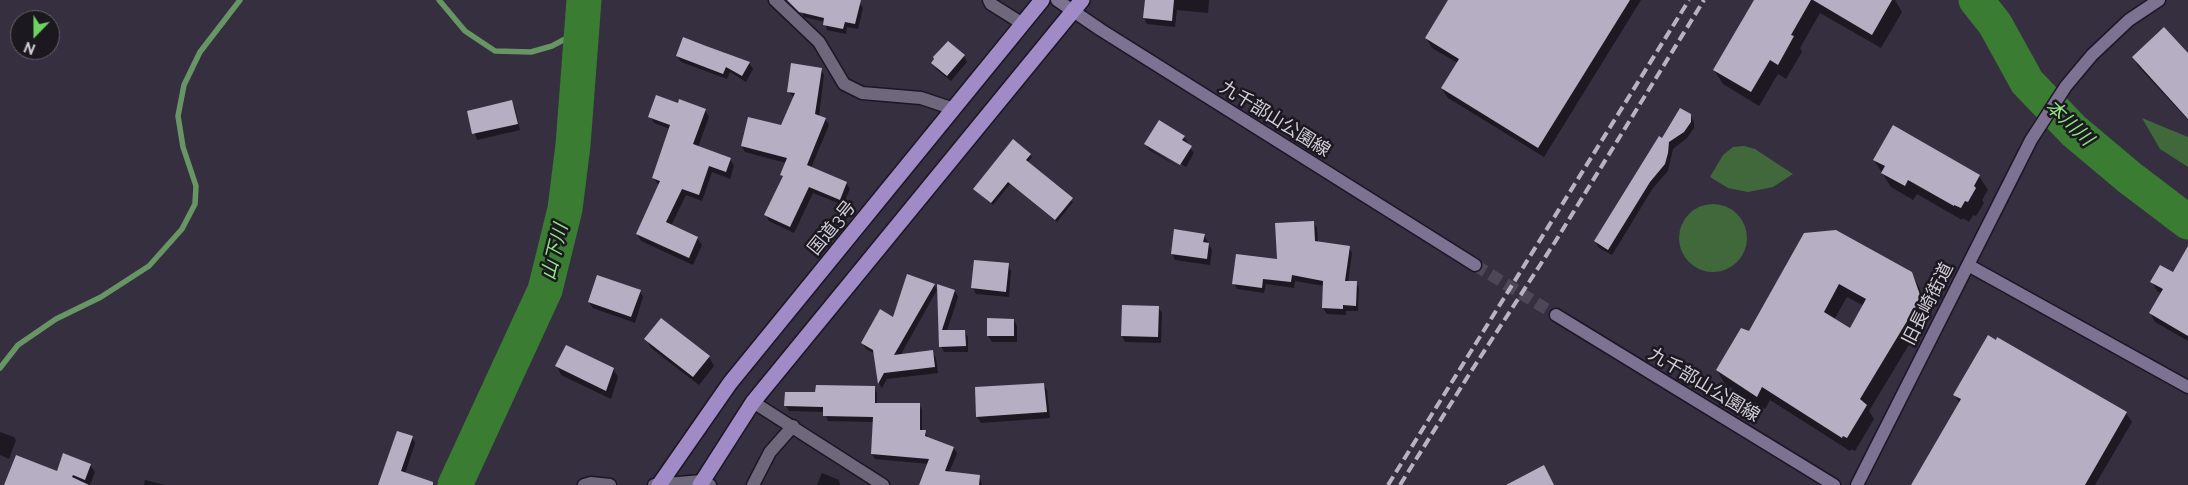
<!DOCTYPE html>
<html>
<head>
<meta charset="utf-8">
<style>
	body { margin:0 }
	#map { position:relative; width:2188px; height:485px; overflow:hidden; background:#352f40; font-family:Raleway,sans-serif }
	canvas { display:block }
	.north { position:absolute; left:10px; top:10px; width:50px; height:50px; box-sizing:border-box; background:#1b1820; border:1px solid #65616a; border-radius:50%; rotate:202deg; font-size:14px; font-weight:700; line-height:20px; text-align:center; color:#d3cfda }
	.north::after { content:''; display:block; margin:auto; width:18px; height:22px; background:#6dd361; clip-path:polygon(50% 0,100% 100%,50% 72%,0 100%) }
</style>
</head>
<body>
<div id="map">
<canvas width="2188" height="485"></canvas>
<div class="north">N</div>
</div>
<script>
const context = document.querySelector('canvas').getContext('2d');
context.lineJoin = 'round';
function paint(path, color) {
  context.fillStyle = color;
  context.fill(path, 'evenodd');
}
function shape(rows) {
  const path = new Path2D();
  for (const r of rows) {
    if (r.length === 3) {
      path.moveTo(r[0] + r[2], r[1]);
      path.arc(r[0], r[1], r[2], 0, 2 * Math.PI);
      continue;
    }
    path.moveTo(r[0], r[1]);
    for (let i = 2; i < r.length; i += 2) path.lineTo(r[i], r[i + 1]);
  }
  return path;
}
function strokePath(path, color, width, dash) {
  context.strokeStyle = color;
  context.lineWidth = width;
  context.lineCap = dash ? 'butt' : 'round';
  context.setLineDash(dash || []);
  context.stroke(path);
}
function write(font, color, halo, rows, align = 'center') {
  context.font = font + ' Raleway,"Noto Sans JP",sans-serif';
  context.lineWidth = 5;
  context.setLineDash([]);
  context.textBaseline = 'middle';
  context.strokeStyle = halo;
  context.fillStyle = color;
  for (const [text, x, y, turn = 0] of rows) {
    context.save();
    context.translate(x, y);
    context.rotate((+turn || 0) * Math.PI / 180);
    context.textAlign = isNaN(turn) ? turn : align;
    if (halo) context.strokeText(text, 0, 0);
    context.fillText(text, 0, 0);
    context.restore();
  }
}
paint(shape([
	[2142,118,2188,137,2188,167,2160,149],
	[1744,146,1755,149,1793,174,1773,187,1748,192,1728,188,1710,177,1723,155,1733,147],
	[1713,238,34]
]), '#40683b');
paint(shape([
	[791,0,849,0,859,2,863,8,858,29,847,27,846,34,827,30,825,22,804,17,801,9,793,7],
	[1146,0,1209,0,1208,13,1177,10,1175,27,1147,24,1144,18],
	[1449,0,1641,0,1544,157,1448,98,1442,89,1458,63,1432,48,1426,38],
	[1755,0,1895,0,1902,12,1881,48,1820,13,1800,48,1802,52,1786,79,1778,74,1759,106,1723,84,1714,70],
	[684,39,749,63,753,69,746,82,730,72,727,79,681,62,677,56],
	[2188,55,2188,120,2138,66,2133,57],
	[964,56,967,62,951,81,936,69,933,63],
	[821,69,824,75,819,116,825,119,829,125,811,168,846,183,850,189,843,205,813,193,794,233,769,221,766,215,783,178,781,175,786,163,745,152,742,146,749,118,782,127,794,98,789,92],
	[512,102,515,108,520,130,477,140,468,112],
	[678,105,705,110,709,117,698,147,730,159,734,166,730,179,712,172,702,201,686,195,671,226,697,238,702,245,693,265,641,241,637,234,660,186,653,178,670,129,654,123,650,116],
	[1690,115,1694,122,1694,128,1687,138,1673,149,1668,171,1653,188,1612,255,1599,248,1595,241,1662,140],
	[1184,137,1188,143,1187,145,1194,153,1186,167,1149,145,1149,148,1184,170,1149,150,1146,144],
	[1030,155,1032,157,1027,163,1073,202,1057,222,1010,184,993,205,974,189],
	[1874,160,1979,176,1988,190,1982,200,1984,203,1976,216,1973,215,1969,222,1963,218,1962,220,1917,194,1913,200,1891,187],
	[1313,222,1317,228,1318,243,1349,247,1352,253,1348,282,1356,283,1359,288,1358,311,1346,311,1346,315,1327,314,1323,308,1324,286,1295,281,1294,288,1266,284,1264,293,1237,289,1234,283,1279,260],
	[1805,234,1911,273,1919,287,1928,313,1869,411,1874,419,1855,451,1851,449,1850,451,1770,400,1765,409,1725,384,1717,370,1749,332],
	[1847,297,1864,306,1851,329,1834,320],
	[1204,235,1212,250,1210,265,1175,260,1172,253],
	[2188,264,2188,341,2155,322,2150,313,2162,294,2157,291,2152,282,2173,274],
	[1008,265,1011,271,1009,297,976,294,973,288],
	[934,285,937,290,900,356,932,352,936,358,938,373,887,379,882,388,879,384,875,354,866,349,862,343],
	[938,286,955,291,958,297,947,331,964,331,968,337,968,352,944,352,941,346],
	[640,291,643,297,635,323,593,308,589,302],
	[1158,307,1162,313,1161,343,1125,342,1122,336],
	[1014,320,1017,326,1017,342,992,342,988,336],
	[1998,338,2126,413,2132,422,2095,485,1912,485,1960,404,1955,395],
	[646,339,709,357,714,366,699,385,651,348],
	[557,366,613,369,618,377,611,399,561,375],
	[1043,384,1047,390,1050,418,981,423,977,417],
	[874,387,877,393,877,404,919,404,922,410,922,431,925,431,928,438,954,448,957,454,949,472,979,476,982,485,920,485,929,464,875,459,872,454,874,422,828,421,824,412,789,411,786,406,817,393],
	[0,432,14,437,16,440,9,459,0,455],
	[412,437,415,443,405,474,422,485,379,485],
	[90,465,95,472,90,485,7,485],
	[822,473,839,480,840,485,817,485],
	[145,480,165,485,144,485]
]), '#0007');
strokePath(shape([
	[439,0,465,31,495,51,531,52,552,46,582,30],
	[0,368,18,345,56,319,101,297,149,266,182,229,195,204,196,186,183,147,178,116,184,85,200,52,240,0]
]), '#679564', 5.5);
strokePath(shape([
	[1976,0,1995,24,2027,82,2074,131,2130,178,2188,222],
	[455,485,545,290,565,209,573,145,584,0]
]), '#397c32', 35);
paint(shape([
	[787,0,861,0,855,24,845,22,843,29,823,25,824,18,799,12],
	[1145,0,1174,0,1172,21,1143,18],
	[1448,0,1630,0,1538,148,1441,88,1459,59,1425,38],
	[1754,0,1811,0,1791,35,1794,36,1778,65,1770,60,1751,92,1713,70],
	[1813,0,1892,0,1872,35],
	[2164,27,2188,53,2188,119,2132,57],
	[683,37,706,46,750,62,742,76,726,67,723,74,676,56],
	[948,41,965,55,947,76,931,63,934,59,933,57],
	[791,63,822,68,815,114,826,118,807,165,847,182,840,200,809,187,790,227,764,215,783,176,780,175,787,158,741,146,748,117,781,125,795,93,787,92],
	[656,95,678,103,679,99,706,109,693,144,731,158,726,172,709,166,699,195,682,189,666,222,698,237,689,258,636,234,660,181,652,178,670,125,648,117],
	[512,100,518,124,472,134,467,111],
	[1680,108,1691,114,1691,122,1684,132,1669,142,1668,153,1665,164,1650,182,1608,250,1594,241,1659,136,1662,138],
	[1159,120,1185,136,1182,140,1192,146,1180,165,1144,144],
	[1893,125,1980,175,1974,186,1976,188,1968,202,1965,201,1961,208,1954,205,1954,206,1908,180,1905,186,1881,173,1885,166,1873,160],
	[1013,139,1031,154,1026,160,1073,198,1055,220,1008,182,991,203,973,189],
	[1314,221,1315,241,1350,246,1345,281,1357,281,1356,306,1343,305,1343,309,1322,308,1323,281,1292,275,1291,282,1263,279,1262,288,1232,284,1236,254,1277,259,1275,223],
	[1174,229,1205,234,1203,242,1209,243,1207,259,1171,254],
	[1836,230,1912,272,1921,298,1860,399,1867,405,1847,438,1843,436,1842,438,1762,387,1757,397,1716,370,1741,328,1749,331,1804,233],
	[1839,284,1866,299,1850,328,1824,312],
	[2188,246,2188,336,2149,313,2163,289,2150,282,2160,265,2173,272],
	[974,260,1009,263,1006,292,971,288],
	[907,274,935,284,894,355,933,350,935,367,884,373,878,384,873,350,861,343,880,309,893,317],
	[597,275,641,290,631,317,588,302],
	[937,284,955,290,942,330,965,330,966,346,939,347],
	[1122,305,1159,306,1158,337,1121,336],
	[661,318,710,356,693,377,644,339],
	[987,318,1014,319,1014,336,987,336],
	[1988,335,1996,340,1997,337,2127,412,2085,485,1911,485,1961,399,1953,395],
	[566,345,614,368,606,391,555,366],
	[1044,383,1047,412,976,417,975,387],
	[816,385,875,386,875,403,920,403,920,430,926,430,925,436,954,447,945,471,980,475,979,485,919,485,929,459,871,454,873,417,823,416,823,407,784,406,785,392,815,392],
	[397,431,413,436,401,471,433,482,433,485,378,485],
	[63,453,91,464,85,480,73,475,72,477,89,485,4,485,16,455,57,471],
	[1544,465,1554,485,1506,485]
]), '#b6afc4');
strokePath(shape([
	[1475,265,1556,315]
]), '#4d4757', 12, [12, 6]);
const street = shape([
	[775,0,819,42,844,84,862,93,921,98,954,109],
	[989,0,991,4,1023,24],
	[753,402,883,485],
	[584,485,591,483,610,485],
	[654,485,702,481,710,485],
	[753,485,770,452,793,426]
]);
const secondary = shape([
	[1057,0,1101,30,1475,265],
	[1968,265,2188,387],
	[1556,315,1834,485],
	[1857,485,2031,140,2066,86,2092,55,2129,20,2159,0]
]);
const highway = shape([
	[659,485,730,383,1042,0],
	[700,485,753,402,1082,0]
]);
strokePath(street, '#1c1626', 15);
strokePath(secondary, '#1c1626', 15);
strokePath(highway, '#1c1626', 18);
strokePath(street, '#6f687c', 12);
strokePath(secondary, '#7e7292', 12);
strokePath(highway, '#a18bc7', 15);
strokePath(shape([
	[1388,485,1689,0],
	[1400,485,1470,373,1555,242,1704,0]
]), '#b7b3bf', 4, [10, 5]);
write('18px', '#d3cfda', '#1b1820', [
	["九千部山公園線",1275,119,32],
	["国道3号",832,228,-51],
	["旧長崎街道",1928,304,-63],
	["九千部山公園線",1704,385,31]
]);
write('italic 19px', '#8ee783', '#1b1820', [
	["本川川",2069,123,43],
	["山下川",555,252,-76]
]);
</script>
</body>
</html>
